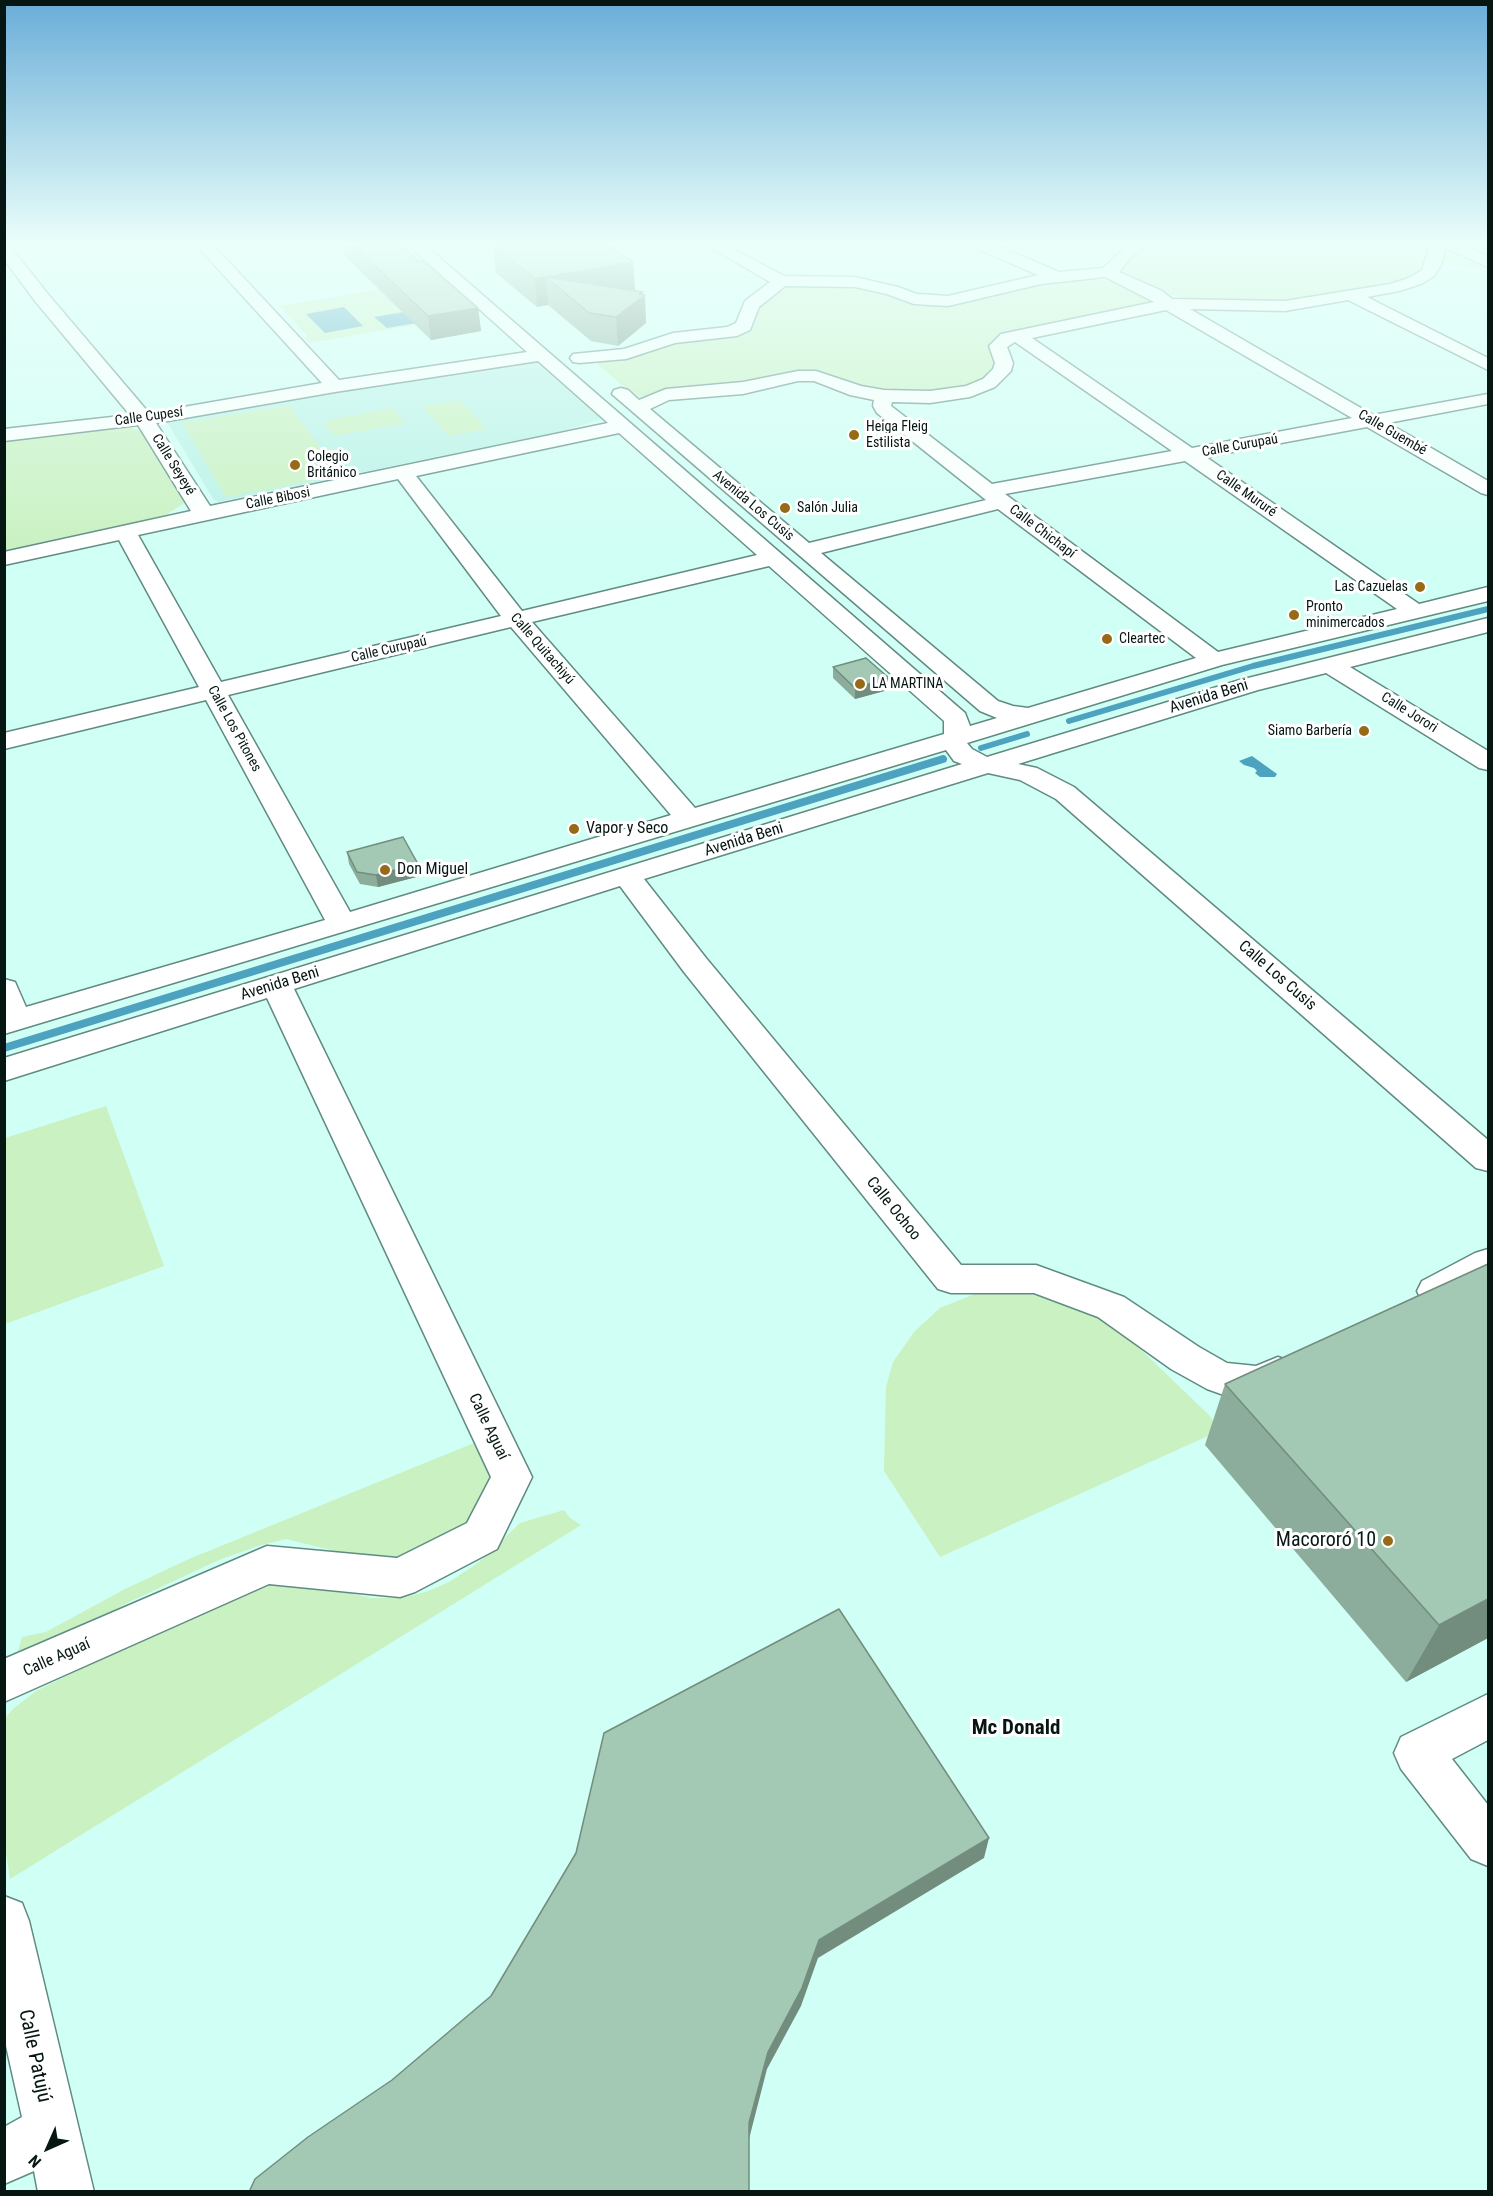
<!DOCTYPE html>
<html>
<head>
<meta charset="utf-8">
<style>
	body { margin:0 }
	#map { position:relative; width:1493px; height:2196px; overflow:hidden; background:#d0fff5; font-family:"Roboto Condensed",sans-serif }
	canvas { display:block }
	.frame { position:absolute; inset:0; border:6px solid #051613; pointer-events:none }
	.north { position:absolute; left:18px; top:2118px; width:60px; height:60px; -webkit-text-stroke:4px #fff; paint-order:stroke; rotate:225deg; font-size:16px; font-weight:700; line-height:24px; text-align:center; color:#051613 }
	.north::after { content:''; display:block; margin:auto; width:21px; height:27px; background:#051613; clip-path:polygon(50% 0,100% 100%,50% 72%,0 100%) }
</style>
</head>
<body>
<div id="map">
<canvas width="1493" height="2196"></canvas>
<div class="frame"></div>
<div class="north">N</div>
</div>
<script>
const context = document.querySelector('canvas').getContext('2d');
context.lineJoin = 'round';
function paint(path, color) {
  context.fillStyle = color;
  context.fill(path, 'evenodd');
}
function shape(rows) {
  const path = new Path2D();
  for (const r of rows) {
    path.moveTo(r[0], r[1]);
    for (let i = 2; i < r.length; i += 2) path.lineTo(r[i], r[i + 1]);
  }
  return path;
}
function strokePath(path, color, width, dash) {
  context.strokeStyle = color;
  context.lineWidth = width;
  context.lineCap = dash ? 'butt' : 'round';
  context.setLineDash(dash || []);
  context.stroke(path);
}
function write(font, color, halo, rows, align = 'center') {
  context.font = font + ' "Roboto Condensed",sans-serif';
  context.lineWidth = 6;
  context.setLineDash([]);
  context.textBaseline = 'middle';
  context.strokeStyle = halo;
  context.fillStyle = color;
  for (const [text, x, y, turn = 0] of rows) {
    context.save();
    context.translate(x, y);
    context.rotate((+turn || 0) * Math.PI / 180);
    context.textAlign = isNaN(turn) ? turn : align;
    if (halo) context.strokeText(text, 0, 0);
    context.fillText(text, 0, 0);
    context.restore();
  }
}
paint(shape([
	[532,362,541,363,604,416,602,419,566,430,218,502,213,499,167,422,172,418]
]), '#baf2e8');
paint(shape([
	[1147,246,1429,246,1429,261,1421,272,1398,283,1284,304,1189,300,1153,289,1125,276,1122,268,1134,254],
	[1454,252,1488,267,1488,271,1442,264,1443,253],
	[1076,278,1122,283,1155,301,994,342,990,349,996,363,989,377,956,391,881,392,834,378,744,384,636,397,596,363,624,358,675,343,739,335,754,325,758,306,792,283,871,287,917,302],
	[440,279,479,314,309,343,305,338,308,337,280,306],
	[459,400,487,429,449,436,422,406],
	[289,405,341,475,226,497,182,423],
	[393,408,405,423,334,436,323,421],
	[125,426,145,432,185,499,183,504,164,516,151,521,5,554,5,439],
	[106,1106,164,1266,5,1324,5,1138],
	[1018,1291,1071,1304,1112,1322,1210,1416,1219,1431,940,1557,884,1471,886,1387,893,1362,914,1332,940,1308,977,1293],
	[479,1441,490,1475,489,1492,475,1516,460,1530,405,1557,382,1559,351,1555,286,1539,258,1546,219,1560,129,1602,56,1643,18,1651,22,1637,46,1632,125,1589,189,1559],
	[564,1510,570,1518,581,1525,10,1879,4,1839,4,1719,13,1709,36,1691,240,1591,273,1583,319,1586,371,1598,401,1598,426,1592,449,1582,478,1563,520,1523]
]), '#c9f1c1');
paint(shape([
	[445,305,459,316,387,328,374,317],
	[344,307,363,326,325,333,306,314],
	[1252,756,1277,774,1275,777,1260,777,1255,773,1257,771,1254,768,1244,765,1239,761]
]), '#4da2bf');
strokePath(shape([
	[1069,721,1253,666,1488,609],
	[981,748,1027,734]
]), '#4da2bf', 6);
strokePath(shape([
	[4,1048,943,759]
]), '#4da2bf', 8);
const minor = shape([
	[4,246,10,246,47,293,149,413,322,383,197,246,214,246,339,380,527,352,409,246,426,246,965,713,970,726,997,718,980,711,612,394,614,390,621,388,628,390,639,400,666,389,743,382,798,371,816,371,861,386,884,390,930,391,966,386,983,379,993,369,995,363,989,346,1001,334,1154,302,1105,277,1041,284,948,306,914,304,887,294,855,287,785,286,759,307,750,330,737,336,675,343,626,359,579,363,573,362,570,358,573,354,624,349,673,333,727,327,736,323,745,301,770,282,708,246,728,246,784,276,855,277,898,287,917,294,948,296,1038,275,978,249,976,246,997,246,1059,272,1103,268,1127,246,1146,246,1132,256,1119,272,1162,291,1172,299,1285,301,1390,284,1409,278,1422,270,1430,246,1446,246,1441,265,1434,276,1421,284,1399,291,1367,297,1488,358,1488,370,1348,300,1285,311,1190,309,1373,415,1488,394,1488,404,1388,423,1488,481,1488,495,1481,493,1367,427,1206,457,1419,604,1488,587,1488,601,1222,665,967,743,972,749,987,757,1240,680,1488,618,1488,632,1350,667,1488,751,1488,770,1479,768,1326,673,1258,690,1018,764,1037,768,1074,787,1488,1140,1488,1171,1476,1168,1056,799,1020,780,988,773,644,879,706,958,961,1265,1036,1265,1124,1297,1199,1347,1227,1363,1256,1366,1278,1357,1292,1362,1297,1373,1292,1384,1274,1393,1260,1398,1221,1394,1207,1389,1171,1369,1098,1317,1034,1293,951,1293,938,1289,684,972,620,886,294,989,532,1477,497,1549,415,1592,400,1597,269,1584,4,1702,4,1659,267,1546,397,1558,467,1523,491,1477,267,998,4,1081,4,1058,962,764,954,761,946,750,4,1034,4,979,15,982,26,1007,325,920,206,700,4,749,4,733,199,687,119,540,4,565,4,552,191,511,138,425,4,441,4,429,130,415,35,301,4,259,4,246],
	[1166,310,1352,418,1192,448,1032,338,1166,310],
	[1015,342,1172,451,992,484,891,406,892,402,930,403,970,397,995,387,1011,371,1013,363,1007,347,1015,342],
	[538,361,608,423,210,506,156,423,335,392,538,361],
	[798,381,814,381,850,395,874,400,873,406,877,413,986,500,809,543,650,409,669,400,743,394,798,381],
	[619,433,757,555,522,611,416,476,619,433],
	[1185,461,1397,609,1218,652,1005,494,1185,461],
	[398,479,501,616,221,682,138,535,398,479],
	[998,509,1196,658,1028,708,1013,706,998,701,821,553,998,509],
	[769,566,944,721,944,734,695,808,532,622,769,566],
	[511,627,671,815,350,912,228,695,511,627],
	[1446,246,1466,246,1488,256,1488,267,1448,249,1446,246],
	[1488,1249,1488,1279,1448,1301,1435,1305,1422,1301,1417,1291,1422,1281,1475,1253,1488,1249],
	[1488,1694,1488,1740,1452,1759,1488,1805,1488,1866,1471,1859,1401,1769,1394,1753,1401,1737,1488,1694],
	[4,1896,22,1903,29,1921,94,2192,38,2192,34,2171,4,2184,4,2127,22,2117,4,2037,4,1896]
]);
strokePath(minor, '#608b83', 3);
paint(minor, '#fff');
paint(shape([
	[344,246,402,246,418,261,478,308,481,331,431,340,345,256],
	[493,246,633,262,635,290,632,290,643,295,646,323,618,346,591,341,548,305,537,307,496,273],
	[833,667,889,678,888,690,855,699,833,678],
	[347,852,420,876,378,887,360,884,349,864],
	[1225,1384,1488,1638,1406,1682,1205,1445]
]), '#8cad9b');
paint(shape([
	[633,262,635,290,574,300,546,277],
	[546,277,548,305,537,307,535,279],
	[643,292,643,296,645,295,646,323,618,346,616,317],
	[478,308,481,331,431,340,428,316],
	[889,678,888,690,855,699,855,688],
	[418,864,420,876,378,887,376,875],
	[1488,1599,1488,1638,1406,1682,1439,1625],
	[989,1838,984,1858,818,1958,801,2006,767,2069,749,2139,749,2123,768,2052,819,1940]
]), '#728d7e');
const building = shape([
	[354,246,402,246,418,261,424,261,478,308,428,316,354,246],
	[493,246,610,246,633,262,546,277,643,292,639,294,645,295,616,317,589,313,546,277,535,279,493,246],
	[866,658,889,678,855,688,833,667,866,658],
	[403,837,418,864,376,875,357,872,347,852,403,837],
	[1488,1264,1488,1599,1439,1625,1225,1384,1488,1264],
	[839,1609,989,1838,819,1940,802,1988,768,2052,749,2123,749,2192,249,2192,255,2179,308,2137,392,2080,491,1996,576,1853,604,1733,839,1609]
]);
paint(building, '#a3c9b4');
strokePath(building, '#728d7e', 1.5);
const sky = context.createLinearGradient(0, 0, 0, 553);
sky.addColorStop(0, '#6aadd8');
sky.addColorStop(0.44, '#eafffa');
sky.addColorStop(1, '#eafffa00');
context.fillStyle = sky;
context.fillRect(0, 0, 1493, 553);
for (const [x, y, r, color] of [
	[854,435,6,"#976a18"],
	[295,465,6,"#976a18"],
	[785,508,6,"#976a18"],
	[1420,587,6,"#976a18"],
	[1294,615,6,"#976a18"],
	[1107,639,6,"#976a18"],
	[860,684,6,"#976a18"],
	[1364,731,6,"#976a18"],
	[574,829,6,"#976a18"],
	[385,870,6,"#976a18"],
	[1388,1541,6,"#976a18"]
]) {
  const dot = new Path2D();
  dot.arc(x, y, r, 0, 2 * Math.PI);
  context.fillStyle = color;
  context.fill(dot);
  strokePath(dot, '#fff', 2);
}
write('14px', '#051613', '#fff', [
	["Calle Cupesí",149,417,-8],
	["Calle Guembé",1392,433,30],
	["Calle Curupaú",1240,446,-10],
	["Calle Seyeyé",173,465,58],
	["Calle Mururé",1246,494,35],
	["Calle Bibosi",278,499,-11],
	["Avenida Los Cusis",753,506,40],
	["Calle Chichapí",1042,532,37],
	["Calle Quitachiyú",542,649,49],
	["Calle Curupaú",389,650,-13],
	["Calle Jorori",1409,713,32],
	["Calle Los Pitones",234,729,61]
]);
write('14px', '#051613', '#fff', [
	["Heiga Fleig",866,427],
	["Estilista",866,443],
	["Colegio",307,457],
	["Británico",307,473],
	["Salón Julia",797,508],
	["Las Cazuelas",1408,587,"right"],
	["Pronto",1306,607],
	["minimercados",1306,623],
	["Cleartec",1119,639],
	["LA MARTINA",872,684],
	["Siamo Barbería",1352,731,"right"]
], 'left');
write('16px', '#051613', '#fff', [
	["Avenida Beni",1209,697,-17],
	["Avenida Beni",744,840,-17],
	["Calle Los Cusis",1277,976,41],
	["Avenida Beni",280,984,-17],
	["Calle Ochoo",893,1209,51],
	["Calle Aguaí",488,1427,64],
	["Calle Aguaí",57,1658,-24]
]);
write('16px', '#051613', '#fff', [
	["Vapor y Seco",586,829],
	["Don Miguel",397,870]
], 'left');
write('20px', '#051613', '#fff', [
	["Macororó 10",1376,1541]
], 'right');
write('20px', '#051613', '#fff', [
	["Calle Patujú",34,2056,78]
]);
write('bold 21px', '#051613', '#fff', [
	["Mc Donald",1016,1729]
]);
</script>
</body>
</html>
